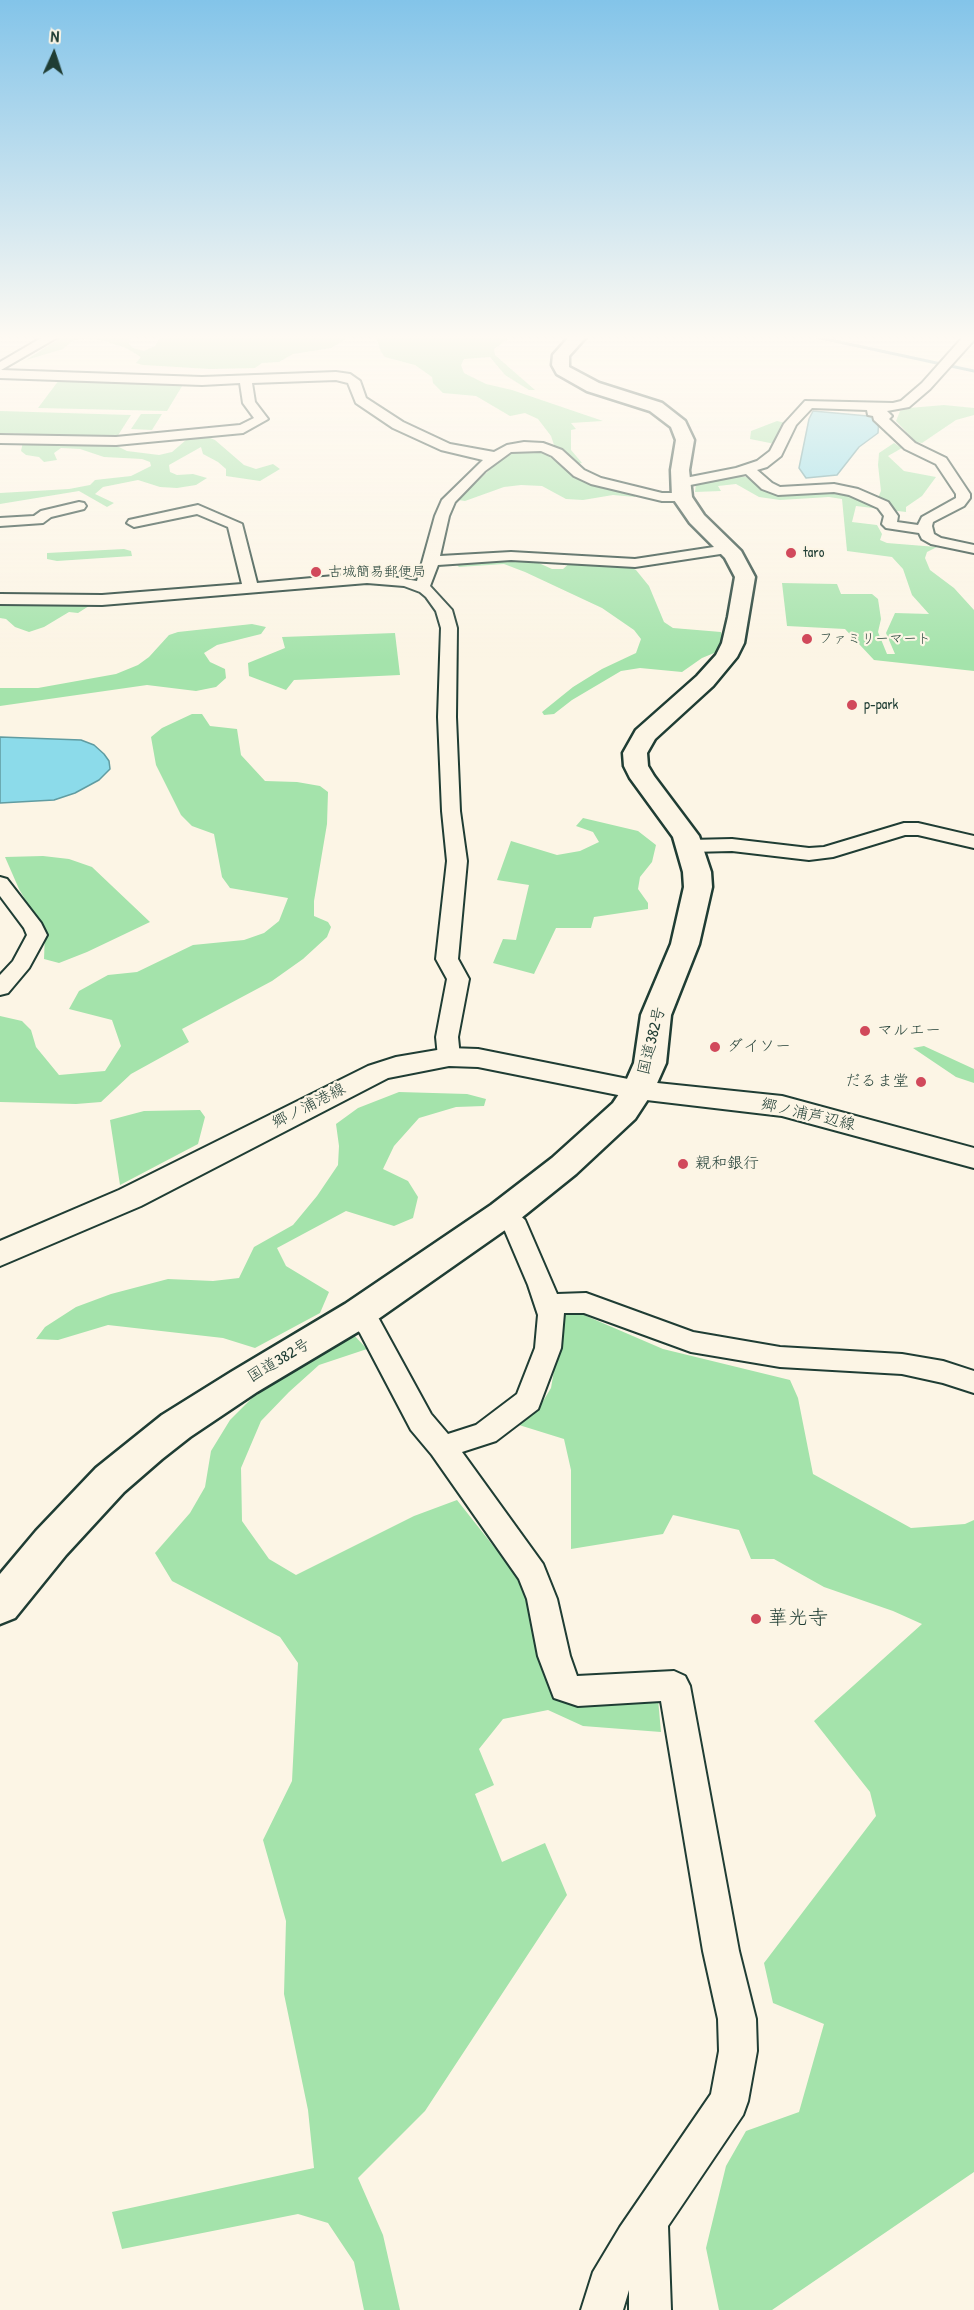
<!DOCTYPE html>
<html>
<head>
<meta charset="utf-8">
<style>
	body { margin:0 }
	#map { position:relative; width:974px; height:2310px; overflow:hidden; background:#fcf5e5; font-family:"Patrick Hand",sans-serif }
	canvas { display:block }
	.north { position:absolute; left:24px; top:24px; width:60px; height:60px; -webkit-text-stroke:4px #fcf5e5; paint-order:stroke; rotate:3deg; font-size:16px; font-weight:700; line-height:24px; text-align:center; color:#1f3d34 }
	.north::after { content:''; display:block; margin:auto; width:21px; height:27px; background:#1f3d34; clip-path:polygon(50% 0,100% 100%,50% 72%,0 100%) }
</style>
</head>
<body>
<div id="map">
<canvas width="974" height="2310"></canvas>
<div class="north">N</div>
</div>
<script>
const context = document.querySelector('canvas').getContext('2d');
context.lineJoin = 'round';
function paint(path, color) {
  context.fillStyle = color;
  context.fill(path, 'evenodd');
}
function shape(rows) {
  const path = new Path2D();
  for (const r of rows) {
    path.moveTo(r[0], r[1]);
    for (let i = 2; i < r.length; i += 2) path.lineTo(r[i], r[i + 1]);
  }
  return path;
}
function strokePath(path, color, width, dash) {
  context.strokeStyle = color;
  context.lineWidth = width;
  context.lineCap = dash ? 'butt' : 'round';
  context.setLineDash(dash || []);
  context.stroke(path);
}
function write(font, color, halo, rows, align = 'center') {
  context.font = font + ' "Patrick Hand","Klee One",sans-serif';
  context.lineWidth = 4.5;
  context.setLineDash([]);
  context.textBaseline = 'middle';
  context.strokeStyle = halo;
  context.fillStyle = color;
  for (const [text, x, y, turn = 0] of rows) {
    context.save();
    context.translate(x, y);
    context.rotate((+turn || 0) * Math.PI / 180);
    context.textAlign = isNaN(turn) ? turn : align;
    if (halo) context.strokeText(text, 0, 0);
    context.fillText(text, 0, 0);
    context.restore();
  }
}
paint(shape([
	[62,337,130,337,129,344,133,348,144,351,155,346,160,337,349,337,331,348,293,354,279,362,262,363,255,368,210,369,143,365,136,363,141,357,126,348,101,340,87,339,74,340,63,349,26,360],
	[372,337,505,337,508,339,494,349,495,355,535,390,529,390,505,375,490,357,464,359,461,365,464,373,486,384,512,390,603,421,571,423,576,429,571,430,571,450,582,463,578,464,554,445,551,436,538,419,525,413,510,416,476,396,443,393,433,383,432,377,415,365,385,357,381,352,377,340],
	[59,380,184,383,167,411,38,408],
	[944,405,974,408,974,415,956,420,922,443,916,442,896,421,900,411,909,408],
	[0,411,131,415,117,437,0,433],
	[141,414,162,414,152,430,131,429],
	[777,421,786,423,775,444,750,439,751,431],
	[197,437,208,437,215,440,244,465,256,469,273,464,280,469,260,481,226,476,226,469,218,462,203,454,201,447,169,465,170,472,177,475,193,474,207,478,196,485,177,488,160,487,138,480,103,487,95,494,114,503,107,507,79,491,0,504,0,493,69,489,90,485,95,480,131,476,151,466,150,462,142,459,104,457,80,449,61,448,54,453,57,460,44,462,39,457,26,455,21,451,23,442,115,445,127,451,159,455,172,452,186,440],
	[894,443,902,448,888,456,904,471,936,477,922,496,906,507,906,512,856,506,852,522,877,525,882,534,880,540,887,543,937,547,927,552,925,558,930,570,954,588,974,610,974,671,874,660,845,629,787,626,782,583,837,584,841,594,872,594,878,599,881,619,878,632,887,654,895,654,886,633,895,613,929,614,912,595,903,569,892,557,847,551,842,499,829,497,780,500,759,497,736,484,718,486,721,491,695,492,696,483,740,476,751,478,767,491,845,493,875,504,881,491,878,465,879,453],
	[540,450,578,478,593,485,635,494,635,497,613,495,583,500,566,499,542,486,521,485,504,487,465,501,458,500,500,460,516,451],
	[124,549,131,551,132,556,57,561,47,559,47,553],
	[499,559,532,560,552,569,563,569,571,562,626,565,636,570,649,586,664,622,673,628,721,632,723,640,719,651,702,658,682,672,640,668,621,671,572,700,554,714,544,715,542,712,573,687,602,669,636,653,641,639,634,630,602,608,525,572,504,564,459,567,456,564,462,561],
	[0,605,74,605,89,606,78,613,69,612,44,627,29,632,15,627,6,619,0,618],
	[252,624,266,627,261,634,217,645,204,653,210,662,225,669,226,678,216,687,196,691,147,685,0,706,0,688,38,688,116,674,138,665,149,657,169,635,178,632],
	[395,633,400,675,294,680,286,690,249,676,248,663,285,648,282,637],
	[192,714,202,714,210,726,237,729,241,755,265,781,297,782,320,786,328,792,327,824,314,901,314,916,328,922,331,927,327,937,303,959,272,981,182,1029,189,1042,131,1074,101,1102,76,1104,0,1102,0,1016,22,1021,31,1030,36,1047,59,1075,105,1071,121,1046,112,1020,69,1009,79,991,108,975,137,972,193,945,244,940,264,933,279,921,288,898,230,888,222,877,214,834,192,826,181,815,156,765,151,737,162,728],
	[583,818,638,831,656,845,652,862,640,877,638,889,648,903,648,909,594,917,591,928,556,928,534,974,493,963,503,939,516,940,529,885,497,880,511,841,557,855,580,851,599,842,593,832,576,826],
	[43,856,69,859,92,867,150,922,87,952,59,963,44,959,45,933,19,889,5,857],
	[924,1046,974,1069,974,1083,956,1077,913,1048],
	[399,1092,467,1094,486,1099,484,1106,456,1107,419,1118,394,1146,383,1169,408,1181,418,1197,413,1218,394,1226,346,1211,277,1248,286,1266,329,1292,320,1313,255,1348,223,1338,108,1325,58,1340,36,1339,45,1327,76,1307,111,1294,168,1279,213,1281,239,1278,254,1247,293,1225,317,1196,338,1165,339,1146,336,1124,358,1108],
	[200,1110,205,1117,198,1144,120,1185,110,1120,144,1111],
	[577,1312,663,1349,790,1380,798,1398,813,1474,911,1528,965,1524,974,1520,974,2172,772,2310,719,2310,706,2248,726,2166,746,2131,799,2112,824,2024,773,2003,764,1963,876,1816,870,1792,814,1721,922,1624,893,1611,824,1587,774,1559,751,1559,739,1530,673,1515,663,1534,571,1549,571,1470,564,1439,519,1425,537,1411,551,1388,558,1347,560,1321,565,1315],
	[352,1333,367,1349,319,1365,289,1392,261,1421,241,1468,242,1521,269,1559,296,1575,414,1516,457,1500,521,1581,540,1626,550,1676,658,1699,661,1732,583,1726,548,1710,503,1719,479,1749,494,1785,475,1794,502,1862,545,1843,567,1895,425,2111,358,2178,383,2235,400,2310,364,2310,354,2262,328,2223,298,2214,122,2249,112,2212,314,2168,308,2110,284,1994,286,1921,263,1840,292,1781,298,1663,280,1637,172,1581,155,1553,190,1513,205,1487,211,1451,230,1420,263,1387]
]), '#a4e3ab');
const water = shape([
	[813,411,879,417,878,433,859,447,837,475,806,478,799,468,809,419,813,411],
	[0,737,81,740,94,745,104,754,109,761,110,769,99,780,75,793,54,800,0,803,0,737]
]);
paint(water, '#8cdbea');
strokePath(water, '#609ca1', 1.5);
strokePath(shape([
	[816,337,974,371]
]), '#609ca1', 3);
const minor = shape([
	[43,337,58,337,1,370,202,377,336,372,350,374,360,381,366,398,403,422,450,444,494,452,507,445,524,442,543,443,562,450,584,470,601,478,662,493,682,493,689,497,682,501,662,501,591,484,574,476,552,456,541,451,511,452,485,471,455,502,449,516,440,556,511,552,635,559,727,545,734,549,727,553,635,567,511,560,438,565,430,586,452,610,457,628,456,717,460,811,467,861,458,959,469,979,458,1037,460,1057,457,1062,449,1064,441,1062,438,1057,436,1037,447,979,436,959,447,861,442,811,438,717,441,628,436,611,426,597,420,592,404,586,367,583,102,605,0,604,0,594,102,595,242,584,228,527,197,514,134,527,127,523,129,520,198,505,242,524,257,583,367,573,417,581,435,516,442,500,483,460,441,450,393,428,356,403,348,383,336,380,252,383,255,402,268,419,243,433,116,445,0,443,0,435,116,437,240,425,254,418,243,403,240,383,202,385,0,378,0,362,43,337],
	[963,337,974,337,974,340,930,389,909,407,887,411,892,416,889,419,915,443,946,458,970,494,970,498,964,506,933,522,932,526,934,534,941,538,974,545,974,553,931,544,922,539,919,533,886,528,882,524,884,516,878,508,849,495,834,492,778,495,762,489,746,474,680,487,673,483,675,480,736,468,757,461,770,451,784,424,805,401,893,403,901,401,922,383,963,337],
	[812,408,867,410,868,415,873,416,874,420,905,449,936,464,956,494,956,498,922,517,918,525,897,522,898,516,888,502,858,489,834,484,780,487,772,483,757,470,767,467,781,456,796,425,812,408],
	[79,502,84,503,86,506,84,509,51,517,43,523,0,526,0,518,34,516,41,511,79,502],
	[904,823,918,823,974,836,974,848,918,835,905,835,833,857,809,860,732,851,690,852,683,850,680,846,683,842,690,840,732,839,809,848,824,847,904,823],
	[0,877,7,879,41,923,47,935,29,968,8,993,0,995,0,975,13,961,27,935,24,928,0,896,0,877],
	[503,1205,512,1208,525,1220,557,1294,586,1293,693,1332,780,1347,902,1354,943,1361,974,1371,974,1393,943,1383,902,1374,780,1367,691,1352,584,1313,564,1313,561,1348,538,1409,496,1441,462,1452,543,1564,557,1599,570,1656,577,1676,674,1671,685,1676,690,1686,739,1951,756,2019,757,2051,748,2101,743,2115,668,2226,671,2310,629,2310,629,2290,623,2310,581,2310,593,2272,620,2227,711,2094,719,2051,718,2019,703,1951,661,1701,578,1706,554,1698,538,1656,527,1599,519,1579,432,1455,411,1430,360,1333,345,1314,349,1307,358,1304,367,1307,379,1319,431,1414,448,1434,476,1425,517,1394,535,1348,538,1315,528,1285,505,1231,491,1214,494,1208,503,1205]
]);
const major = shape([
	[449,1048,478,1049,638,1081,782,1096,974,1148,974,1168,782,1116,638,1099,478,1067,449,1066,388,1078,141,1206,0,1266,0,1241,119,1190,368,1066,396,1057,449,1048]
]);
const highway = shape([
	[569,337,586,337,569,356,569,367,599,383,662,403,685,421,694,440,689,470,692,497,704,515,741,551,755,577,744,643,737,657,713,686,655,739,647,753,648,766,654,776,699,836,711,872,712,887,699,944,671,1015,666,1063,654,1090,635,1119,576,1174,515,1223,371,1324,257,1392,190,1437,162,1459,124,1492,66,1555,15,1618,0,1624,0,1574,36,1531,96,1468,162,1415,231,1372,345,1304,491,1205,552,1158,613,1103,623,1088,634,1063,641,1015,671,944,684,887,683,872,673,837,630,778,624,766,623,753,636,730,697,676,716,655,722,643,728,617,735,577,725,558,690,523,672,497,671,470,676,440,671,427,650,411,587,391,557,374,552,365,553,355,569,337]
]);
strokePath(minor, '#1f3d34', 4);
strokePath(major, '#1f3d34', 4);
strokePath(highway, '#1f3d34', 5);
paint(minor, '#fcf5e5');
paint(major, '#fcf5e5');
paint(highway, '#fcf5e5');
const sky = context.createLinearGradient(0, 0, 0, 661);
sky.addColorStop(0, '#83c4e9');
sky.addColorStop(0.51, '#fefaf3');
sky.addColorStop(1, '#fefaf300');
context.fillStyle = sky;
context.fillRect(0, 0, 974, 661);
for (const [x, y, r, color] of [
	[791,553,6,"#d1495b"],
	[316,572,6,"#d1495b"],
	[807,639,6,"#d1495b"],
	[852,705,6,"#d1495b"],
	[865,1031,6,"#d1495b"],
	[715,1047,6,"#d1495b"],
	[921,1082,6,"#d1495b"],
	[683,1164,6,"#d1495b"],
	[756,1619,6,"#d1495b"]
]) {
  const dot = new Path2D();
  dot.arc(x, y, r, 0, 2 * Math.PI);
  context.fillStyle = color;
  context.fill(dot);
  strokePath(dot, '#fcf5e5', 2);
}
write('14px', '#1f3d34', '#fcf5e5', [
	["taro",803,553],
	["古城簡易郵便局",328,572],
	["ファミリーマート",819,639],
	["p-park",864,705]
], 'left');
write('16px', '#1f3d34', '#fcf5e5', [
	["マルエー",877,1031],
	["ダイソー",727,1047],
	["だるま堂",909,1082,"right"],
	["親和銀行",695,1164]
], 'left');
write('16px', '#1f3d34', '#fcf5e5', [
	["国道382号",652,1041,-76],
	["郷ノ浦港線",309,1106,-27],
	["郷ノ浦芦辺線",808,1115,13],
	["国道382号",279,1361,-31]
]);
write('20px', '#1f3d34', '#fcf5e5', [
	["華光寺",768,1619]
], 'left');
</script>
</body>
</html>
